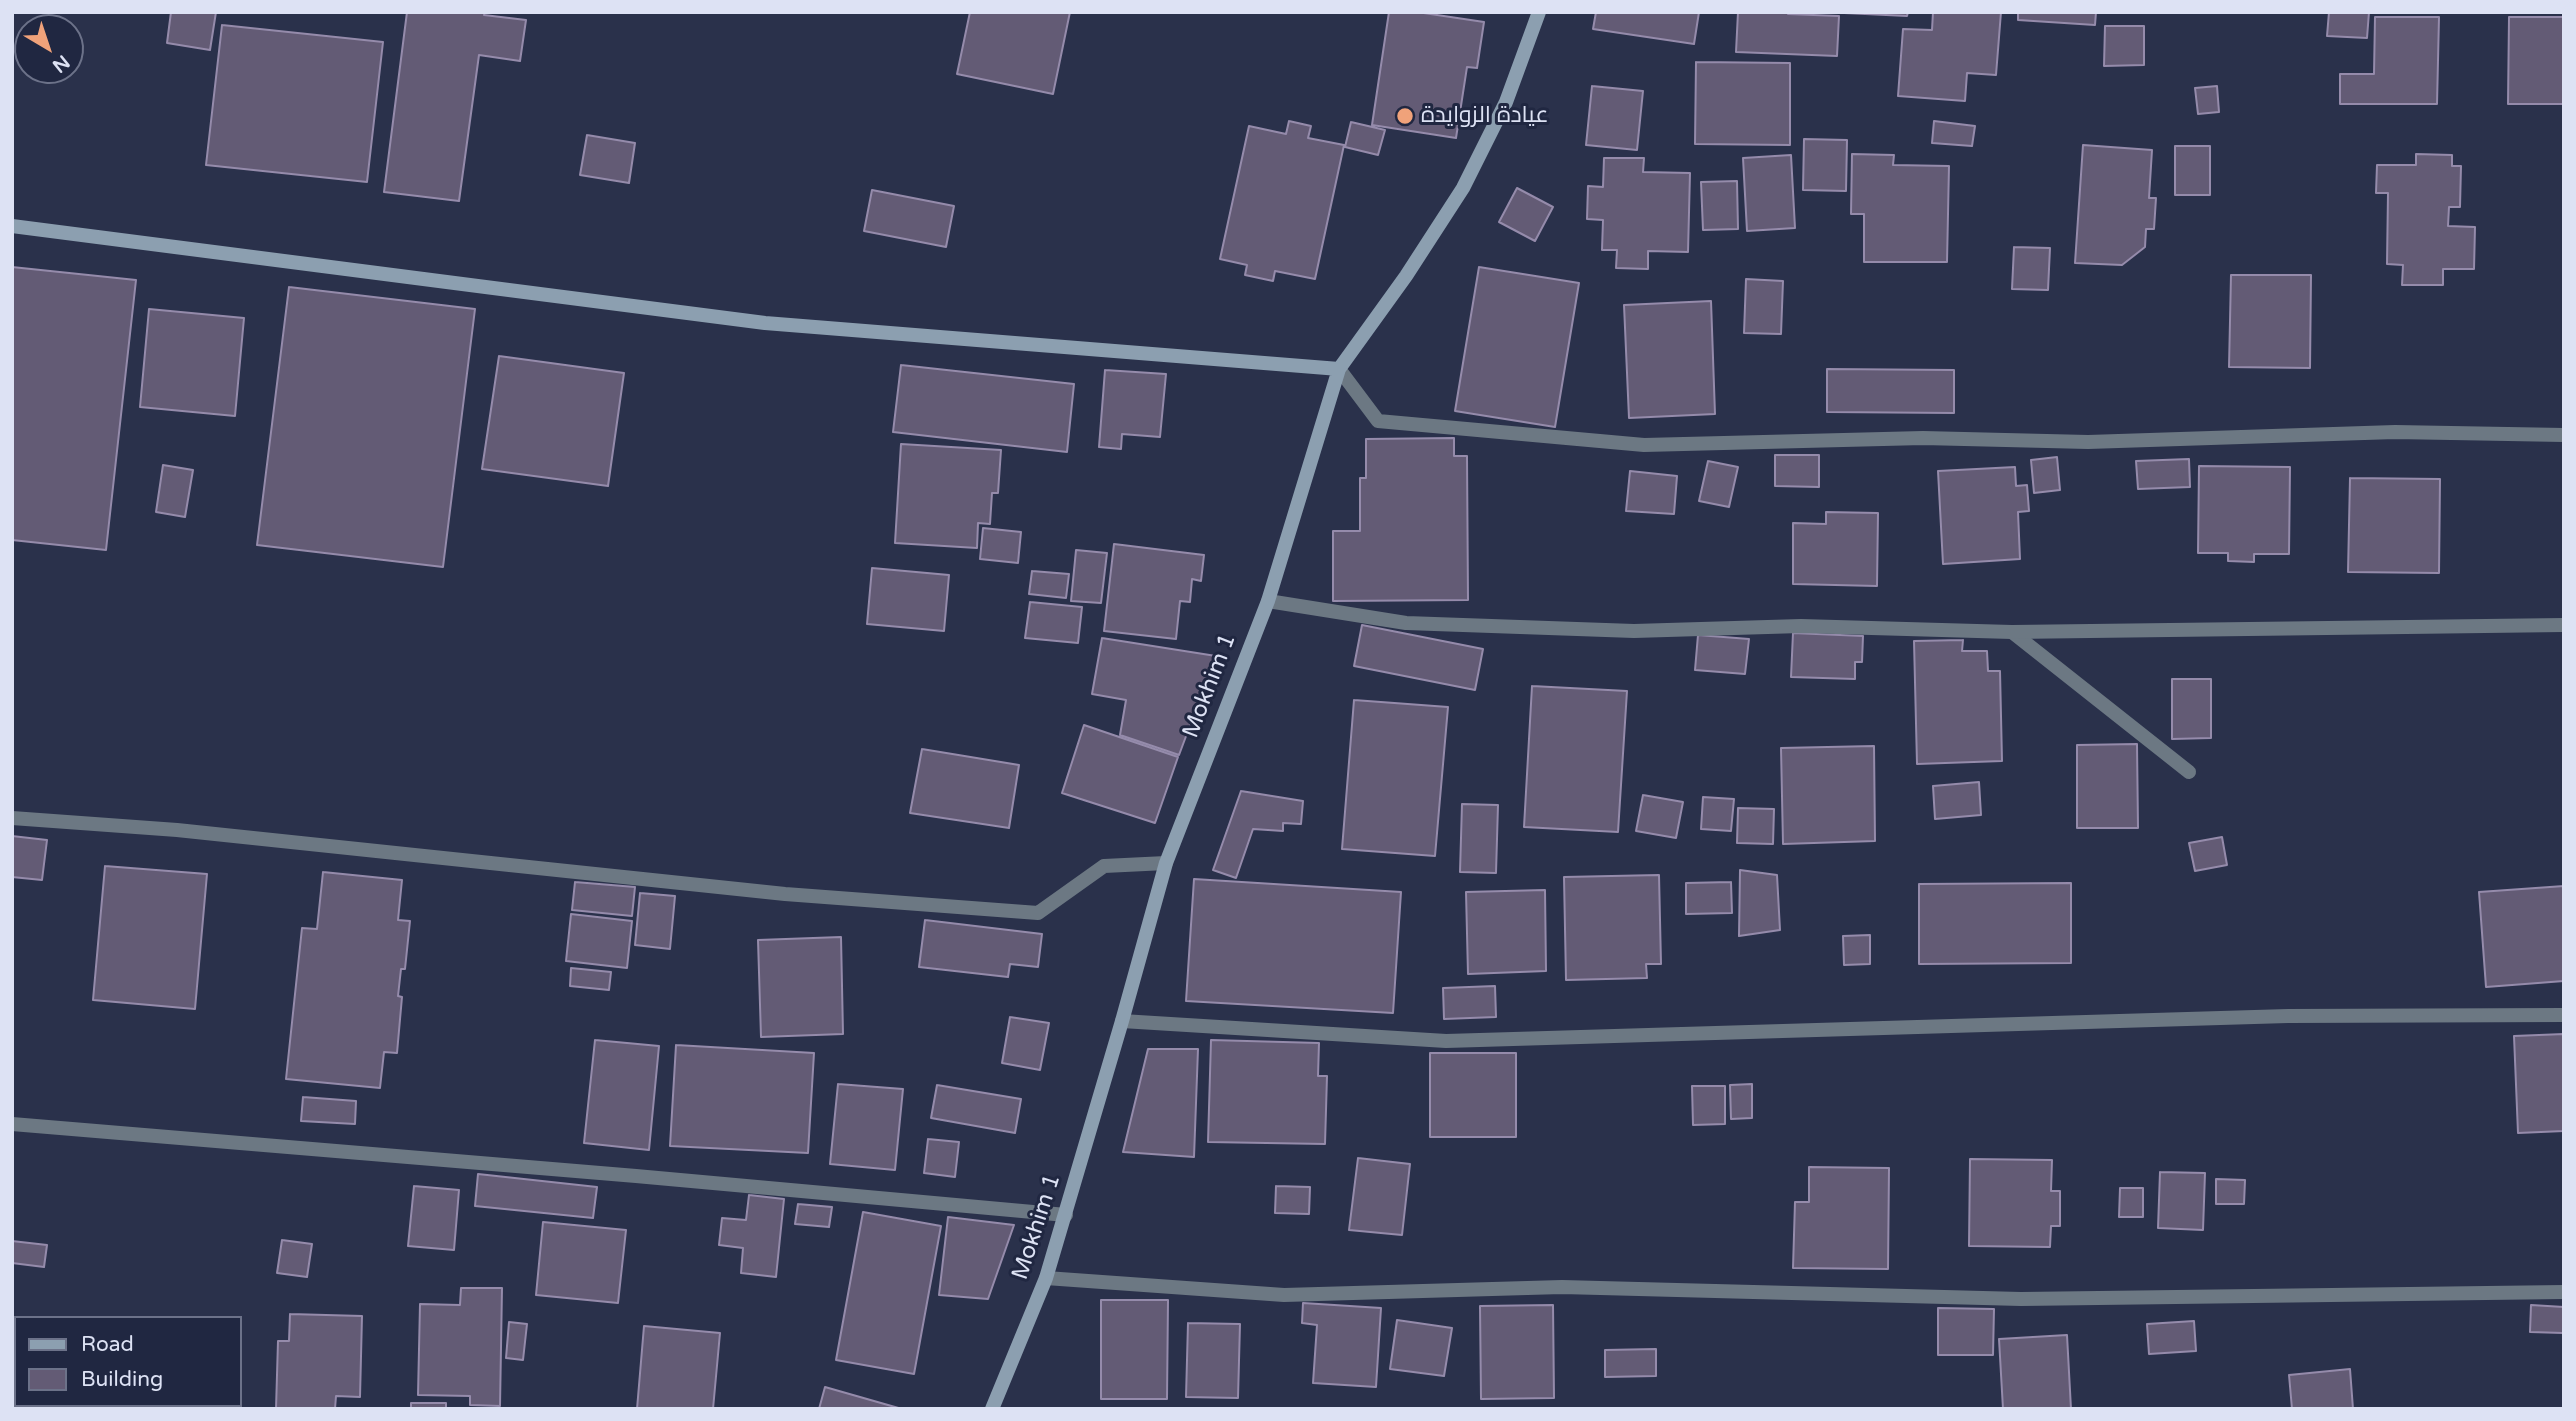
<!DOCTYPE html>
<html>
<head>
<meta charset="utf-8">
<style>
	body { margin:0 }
	#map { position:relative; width:2576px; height:1421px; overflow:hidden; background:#2a314b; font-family:"Varela Round",sans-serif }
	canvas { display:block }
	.frame { position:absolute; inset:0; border:14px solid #dde2f4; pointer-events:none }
	.legend { position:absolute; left:14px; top:1316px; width:228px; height:91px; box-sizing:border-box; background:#202741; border:2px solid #6c7289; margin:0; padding:9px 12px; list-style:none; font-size:21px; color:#dde2f4 }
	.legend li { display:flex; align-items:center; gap:14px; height:35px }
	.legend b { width:35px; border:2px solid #6c7289 }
	.north { position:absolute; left:14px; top:14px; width:70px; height:70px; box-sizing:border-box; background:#202741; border:2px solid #6c7289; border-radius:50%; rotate:141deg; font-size:19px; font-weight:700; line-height:28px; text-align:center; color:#dde2f4 }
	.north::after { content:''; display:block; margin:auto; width:24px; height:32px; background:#f0a27a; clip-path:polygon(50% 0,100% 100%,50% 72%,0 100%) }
</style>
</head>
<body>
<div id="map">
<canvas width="2576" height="1421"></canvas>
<div class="frame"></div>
<ul class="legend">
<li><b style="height:9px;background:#8c9fb0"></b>Road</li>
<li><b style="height:19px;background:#635b75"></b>Building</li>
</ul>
<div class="north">N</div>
</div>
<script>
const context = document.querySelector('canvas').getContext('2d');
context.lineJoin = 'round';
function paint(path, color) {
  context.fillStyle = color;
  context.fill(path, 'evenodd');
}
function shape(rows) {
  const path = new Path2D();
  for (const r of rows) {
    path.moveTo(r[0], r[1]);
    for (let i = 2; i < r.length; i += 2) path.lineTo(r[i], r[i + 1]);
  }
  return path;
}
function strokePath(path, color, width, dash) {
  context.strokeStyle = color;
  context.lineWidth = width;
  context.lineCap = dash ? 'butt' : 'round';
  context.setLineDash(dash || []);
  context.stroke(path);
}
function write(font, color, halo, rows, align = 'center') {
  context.font = font + ' "Varela Round",Cairo,sans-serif';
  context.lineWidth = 6;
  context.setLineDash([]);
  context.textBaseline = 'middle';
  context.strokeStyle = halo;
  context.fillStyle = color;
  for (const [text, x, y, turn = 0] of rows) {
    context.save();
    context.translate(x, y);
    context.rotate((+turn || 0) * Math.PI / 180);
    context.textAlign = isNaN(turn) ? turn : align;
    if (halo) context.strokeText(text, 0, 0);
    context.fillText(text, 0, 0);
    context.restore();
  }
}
const building = shape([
	[171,12,216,12,210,50,167,43,171,12],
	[407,12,485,12,484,15,526,20,520,61,479,55,459,201,384,192,407,12],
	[970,12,1070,12,1053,94,957,74,970,12],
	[1389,12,1417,12,1484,22,1477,68,1467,67,1456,138,1372,125,1389,12],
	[1596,12,1699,12,1694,44,1593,29,1596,12],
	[1738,12,1788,12,1788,14,1839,16,1837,56,1736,52,1738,12],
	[1823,12,1908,12,1907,16,1823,12],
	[1933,12,2001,12,1996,75,1967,73,1965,101,1898,96,1903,29,1932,30,1933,12],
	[2018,12,2096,12,2095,25,2018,20,2018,12],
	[2329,12,2369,12,2367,38,2327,36,2329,12],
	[2375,17,2439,17,2437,104,2340,104,2340,74,2374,74,2375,17],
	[2509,17,2564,17,2564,104,2508,104,2509,17],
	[222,25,383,42,367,182,206,165,222,25],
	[2105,26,2144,26,2144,65,2104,66,2105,26],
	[1696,62,1790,63,1790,145,1695,144,1696,62],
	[1592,86,1643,91,1637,150,1586,145,1592,86],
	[2217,86,2219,112,2198,114,2195,88,2217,86],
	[1289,121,1311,126,1308,138,1344,145,1315,279,1275,271,1273,281,1245,275,1247,265,1220,259,1249,126,1286,134,1289,121],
	[1934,121,1975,126,1972,146,1932,143,1934,121],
	[1351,122,1385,130,1378,155,1345,147,1351,122],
	[587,135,635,143,629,183,580,175,587,135],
	[1804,139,1847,140,1846,191,1803,190,1804,139],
	[2083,145,2152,150,2149,198,2156,198,2154,229,2146,229,2145,247,2122,265,2075,263,2083,145],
	[2175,146,2210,146,2210,195,2175,195,2175,146],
	[1852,154,1894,155,1893,165,1949,166,1947,262,1864,262,1864,214,1851,214,1852,154],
	[2416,154,2452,155,2452,166,2461,166,2460,207,2449,207,2448,226,2475,227,2474,269,2443,269,2443,285,2402,285,2403,265,2387,264,2388,193,2376,193,2377,165,2416,165,2416,154],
	[1791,155,1795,228,1747,231,1743,158,1791,155],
	[1604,158,1644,158,1643,172,1690,173,1688,252,1648,251,1648,269,1616,268,1617,250,1602,250,1603,220,1587,219,1588,186,1603,187,1604,158],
	[1737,181,1738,229,1703,230,1701,182,1737,181],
	[1517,188,1553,207,1535,241,1499,222,1517,188],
	[872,190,954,206,946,247,864,231,872,190],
	[2014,247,2050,248,2048,290,2012,289,2014,247],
	[12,267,136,280,106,550,12,540,12,267],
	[1479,267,1579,283,1555,427,1455,411,1479,267],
	[2231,275,2311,275,2310,368,2229,367,2231,275],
	[1746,279,1783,281,1781,334,1744,333,1746,279],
	[289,287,475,309,443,567,257,545,289,287],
	[1711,301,1715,414,1629,418,1624,305,1711,301],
	[149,309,244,318,235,416,140,407,149,309],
	[499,356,624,373,608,486,482,469,499,356],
	[901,365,1074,384,1067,452,893,432,901,365],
	[1827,369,1954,370,1954,413,1827,412,1827,369],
	[1105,370,1166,374,1160,437,1122,434,1121,449,1099,447,1105,370],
	[1454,438,1454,456,1467,456,1468,600,1333,601,1333,531,1360,531,1360,478,1366,478,1366,439,1454,438],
	[901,444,1001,450,998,493,992,493,990,524,978,523,977,548,895,543,901,444],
	[1775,455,1819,455,1819,487,1775,486,1775,455],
	[2057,457,2060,490,2034,493,2031,460,2057,457],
	[2189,459,2190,487,2138,489,2136,461,2189,459],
	[1708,461,1738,467,1729,507,1699,501,1708,461],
	[163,465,193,470,185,517,156,512,163,465],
	[2199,466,2290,467,2289,554,2254,554,2254,562,2228,561,2228,553,2198,553,2199,466],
	[2015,467,2016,486,2027,485,2029,511,2018,512,2020,559,1943,564,1938,471,2015,467],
	[1630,471,1677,476,1674,514,1626,511,1630,471],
	[2350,478,2440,479,2439,573,2348,572,2350,478],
	[1826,512,1878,513,1877,586,1793,584,1793,523,1826,524,1826,512],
	[983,528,1021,532,1018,563,980,559,983,528],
	[1114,544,1204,555,1201,581,1192,579,1190,602,1180,601,1176,639,1104,631,1114,544],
	[1076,550,1107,553,1101,603,1071,601,1076,550],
	[872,568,949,575,944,631,867,624,872,568],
	[1032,571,1069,574,1066,598,1029,594,1032,571],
	[1030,602,1082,607,1078,643,1025,638,1030,602],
	[1362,625,1483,649,1475,690,1354,666,1362,625],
	[1793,633,1863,636,1862,662,1855,662,1855,679,1791,677,1793,633],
	[1698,635,1749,639,1745,674,1695,670,1698,635],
	[1102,638,1216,656,1179,755,1120,735,1126,700,1092,694,1102,638],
	[1963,640,1962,651,1987,651,1988,671,2000,671,2002,761,1917,764,1914,641,1963,640],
	[2172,679,2211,679,2211,738,2172,739,2172,679],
	[1532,686,1627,691,1618,832,1524,827,1532,686],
	[1354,700,1448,707,1435,856,1342,849,1354,700],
	[1084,725,1178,757,1155,823,1062,793,1084,725],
	[2137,744,2138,828,2077,828,2077,745,2137,744],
	[1874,746,1875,841,1783,844,1781,748,1874,746],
	[922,749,1019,765,1009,828,910,813,922,749],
	[1979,782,1981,815,1935,819,1933,786,1979,782],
	[1241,791,1303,801,1301,824,1283,823,1283,831,1253,829,1236,878,1213,870,1241,791],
	[1643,795,1683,802,1676,838,1636,831,1643,795],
	[1703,797,1734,799,1731,831,1701,829,1703,797],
	[1462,804,1498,805,1496,873,1460,872,1462,804],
	[1738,808,1774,809,1773,844,1737,843,1738,808],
	[12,836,47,840,42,880,12,877,12,836],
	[2222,837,2227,865,2195,871,2189,843,2222,837],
	[105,866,207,874,195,1009,93,1000,105,866],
	[1740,870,1777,875,1780,930,1739,936,1740,870],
	[323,872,402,880,398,920,410,921,405,969,401,969,398,996,402,997,397,1053,384,1052,380,1088,286,1079,302,928,317,929,323,872],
	[1659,875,1661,964,1646,964,1647,978,1566,980,1564,877,1659,875],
	[1194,879,1401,892,1393,1013,1186,1001,1194,879],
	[575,882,635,887,632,916,572,910,575,882],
	[1731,882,1732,913,1686,914,1686,883,1731,882],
	[2071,883,2071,963,1919,964,1919,884,2071,883],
	[2564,886,2564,981,2486,987,2479,892,2564,886],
	[1545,890,1546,971,1468,974,1466,892,1545,890],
	[640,893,675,896,670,949,635,945,640,893],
	[571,914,632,921,627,968,566,961,571,914],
	[925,920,1042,934,1038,967,1010,964,1008,977,919,967,925,920],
	[1870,935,1870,964,1844,965,1843,936,1870,935],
	[841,937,843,1034,761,1037,758,940,841,937],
	[571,968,611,972,609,990,570,986,571,968],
	[1495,986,1496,1017,1444,1019,1443,988,1495,986],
	[1010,1017,1049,1023,1040,1070,1002,1063,1010,1017],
	[2564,1034,2564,1131,2518,1133,2514,1036,2564,1034],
	[595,1040,659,1046,649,1150,584,1143,595,1040],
	[1211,1040,1319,1043,1318,1076,1327,1076,1325,1144,1208,1142,1211,1040],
	[676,1045,814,1053,808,1153,670,1146,676,1045],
	[1148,1049,1198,1049,1194,1157,1123,1152,1148,1049],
	[1430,1053,1516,1053,1516,1137,1430,1137,1430,1053],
	[838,1084,903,1089,895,1170,830,1164,838,1084],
	[1752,1084,1752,1118,1731,1119,1730,1085,1752,1084],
	[937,1085,1021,1099,1015,1133,931,1118,937,1085],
	[1692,1086,1725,1086,1725,1124,1693,1125,1692,1086],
	[303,1097,356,1101,355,1124,301,1121,303,1097],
	[928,1139,959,1142,955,1177,924,1173,928,1139],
	[1358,1158,1410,1164,1402,1235,1349,1230,1358,1158],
	[1970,1159,2052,1160,2051,1191,2060,1191,2060,1226,2051,1226,2050,1247,1969,1246,1970,1159],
	[1809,1167,1889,1168,1888,1269,1793,1268,1795,1202,1809,1202,1809,1167],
	[2160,1172,2205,1173,2203,1230,2158,1228,2160,1172],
	[478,1174,597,1187,593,1218,475,1206,478,1174],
	[2216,1179,2245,1180,2244,1204,2216,1204,2216,1179],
	[414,1186,459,1190,454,1250,408,1246,414,1186],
	[1276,1186,1310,1187,1309,1214,1275,1213,1276,1186],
	[2120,1188,2143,1188,2143,1217,2119,1217,2120,1188],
	[749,1195,784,1199,776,1277,741,1273,743,1248,719,1245,722,1218,746,1220,749,1195],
	[798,1204,832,1207,829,1227,795,1224,798,1204],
	[863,1212,941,1226,914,1374,836,1360,863,1212],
	[948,1217,1014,1225,988,1299,939,1295,948,1217],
	[543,1222,626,1230,618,1303,536,1295,543,1222],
	[282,1240,312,1244,307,1277,277,1273,282,1240],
	[12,1241,47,1245,44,1267,12,1263,12,1241],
	[461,1288,502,1288,500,1406,470,1405,470,1396,418,1395,420,1304,460,1305,461,1288],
	[1101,1300,1168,1300,1167,1399,1101,1399,1101,1300],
	[1303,1303,1381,1308,1376,1387,1313,1383,1317,1325,1302,1323,1303,1303],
	[1553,1305,1554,1398,1481,1399,1480,1306,1553,1305],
	[2531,1305,2564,1307,2563,1333,2530,1332,2531,1305],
	[1938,1308,1994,1309,1993,1355,1938,1355,1938,1308],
	[290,1314,362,1316,360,1397,336,1396,335,1409,276,1409,278,1341,289,1341,290,1314],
	[1397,1320,1452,1328,1444,1376,1390,1369,1397,1320],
	[2194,1321,2196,1351,2149,1354,2147,1324,2194,1321],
	[509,1322,527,1324,523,1360,506,1358,509,1322],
	[1188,1323,1240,1324,1238,1398,1186,1397,1188,1323],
	[644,1326,720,1333,713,1409,637,1409,644,1326],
	[2067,1335,2071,1409,2003,1409,1999,1339,2067,1335],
	[1656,1349,1656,1376,1605,1377,1605,1350,1656,1349],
	[2350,1369,2353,1409,2292,1409,2289,1375,2350,1369],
	[825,1387,902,1409,819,1409,825,1387],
	[411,1403,446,1403,446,1409,411,1409,411,1403]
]);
paint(building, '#635b75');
strokePath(building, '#958bab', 2);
strokePath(shape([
	[2012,632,2189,772]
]), '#6c7883', 14);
strokePath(shape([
	[1339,369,1378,421,1644,445,1923,438,2088,442,2395,432,2564,435],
	[1268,601,1406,623,1634,631,1801,626,2012,632,2564,625],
	[12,818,177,830,785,894,1038,913,1104,866,1166,863],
	[1122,1021,1446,1041,2288,1016,2564,1015],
	[12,1124,636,1176,1066,1215],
	[1046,1278,1284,1295,1562,1287,2021,1299,2564,1292]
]), '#6c7883', 14);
strokePath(shape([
	[12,226,765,323,1339,369],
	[992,1409,1046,1278,1122,1021,1166,863,1268,601,1339,369,1406,276,1463,188,1506,102,1539,12]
]), '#8c9fb0', 14);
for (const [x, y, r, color] of [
	[1405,116,9,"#f0a27a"]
]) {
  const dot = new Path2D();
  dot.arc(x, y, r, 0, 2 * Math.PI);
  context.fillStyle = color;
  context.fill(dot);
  strokePath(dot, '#202741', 2.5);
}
write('23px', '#dde2f4', '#202741', [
	["عيادة الزوايدة",1421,116]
], 'left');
write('23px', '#dde2f4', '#202741', [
	["Mokhim 1",1210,686,-69],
	["Mokhim 1",1037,1227,-72]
]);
</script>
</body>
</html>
